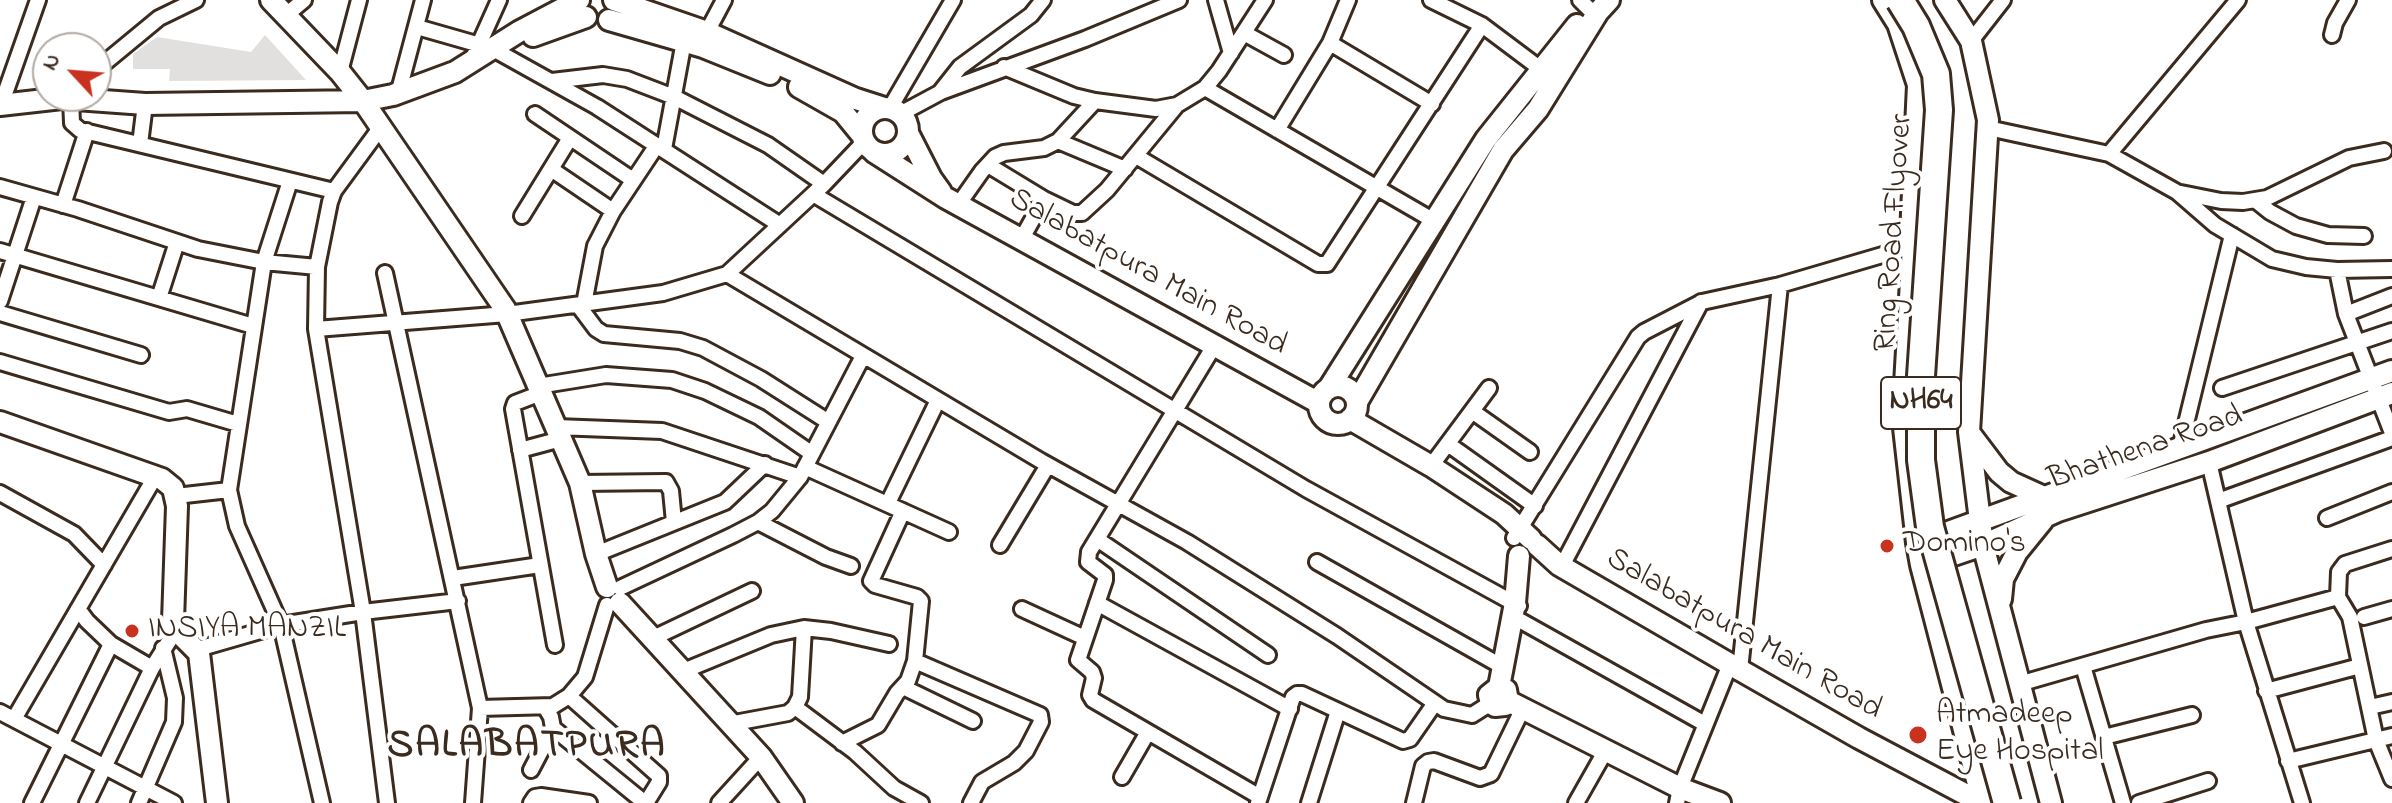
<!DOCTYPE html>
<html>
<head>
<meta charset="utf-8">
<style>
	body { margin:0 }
	#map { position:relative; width:2392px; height:803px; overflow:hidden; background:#fff; font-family:"Indie Flower",sans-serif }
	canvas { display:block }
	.north { position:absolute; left:32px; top:32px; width:80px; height:80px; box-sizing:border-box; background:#fff; border:2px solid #b1aaa5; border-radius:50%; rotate:296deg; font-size:22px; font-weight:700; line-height:32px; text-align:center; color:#3b2a1e }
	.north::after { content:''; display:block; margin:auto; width:28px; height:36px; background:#c8321e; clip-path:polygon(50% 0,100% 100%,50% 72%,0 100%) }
</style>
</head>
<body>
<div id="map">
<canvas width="2392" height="803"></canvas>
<div class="north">N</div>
</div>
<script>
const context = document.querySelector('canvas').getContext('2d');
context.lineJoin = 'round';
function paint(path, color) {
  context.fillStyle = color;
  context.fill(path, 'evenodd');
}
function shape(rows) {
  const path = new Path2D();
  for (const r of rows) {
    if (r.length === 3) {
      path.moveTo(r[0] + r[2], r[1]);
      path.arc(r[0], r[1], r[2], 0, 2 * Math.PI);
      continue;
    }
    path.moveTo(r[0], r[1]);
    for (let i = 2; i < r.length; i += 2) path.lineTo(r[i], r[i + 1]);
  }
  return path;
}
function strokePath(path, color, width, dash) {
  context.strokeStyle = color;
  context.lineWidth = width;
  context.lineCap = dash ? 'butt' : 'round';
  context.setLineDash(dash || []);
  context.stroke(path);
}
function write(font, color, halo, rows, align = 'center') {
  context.font = font + ' "Indie Flower",sans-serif';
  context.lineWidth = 8;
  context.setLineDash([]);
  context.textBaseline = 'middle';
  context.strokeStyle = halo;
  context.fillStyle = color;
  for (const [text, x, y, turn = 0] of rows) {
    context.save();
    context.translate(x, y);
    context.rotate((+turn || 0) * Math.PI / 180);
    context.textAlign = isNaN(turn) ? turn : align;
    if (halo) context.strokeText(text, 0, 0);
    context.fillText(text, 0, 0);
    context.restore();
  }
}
paint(shape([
	[265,35,306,80,169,81,170,69,133,69,133,54,157,37,251,52]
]), '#e2e0de');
const street = shape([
	[1216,0,1231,53],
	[1431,0,1482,25,1542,70],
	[1580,0,1589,9],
	[286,15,304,0],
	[417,27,480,45],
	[707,32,724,0],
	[1244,33,1284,55],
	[2332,35,2335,23,2348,0],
	[1971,41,2003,0],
	[1330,43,1432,104],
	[493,49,597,107,780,225],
	[472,60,499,0],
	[1004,67,1074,96,1095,101,1156,109,1177,105,1205,88,1219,71,1265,0],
	[96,70,159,18,196,0],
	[340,72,359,0],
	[552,81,603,75,627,79,674,97,768,145,824,184],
	[1205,88,1436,222],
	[941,91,960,67,1031,15,1043,0],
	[398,94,423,0],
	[71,98,72,123,80,130,334,191],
	[1,105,38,0],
	[890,108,953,0],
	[535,114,633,180],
	[900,114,941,92,1085,39,1179,0],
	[381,127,334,191,330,202,317,267,316,329,363,612,387,803],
	[1988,128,2109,154,2177,192,2215,225,2272,259,2306,267,2337,270,2392,269],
	[1277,130,1330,43,1348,0],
	[1058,141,1125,169],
	[140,144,145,104],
	[664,149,684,41],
	[2109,154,2238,0],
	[1136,156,1318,264,1327,264,1482,25],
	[988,165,1044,199,1073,213,1082,213,1107,190,1177,105],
	[551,169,613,211],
	[290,181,264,262,229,490,237,526,281,625,322,803],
	[0,187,78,209,198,249,264,262,317,267],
	[2181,193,2221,201,2243,202,2267,198,2349,158,2384,151],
	[813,194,1306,489,1519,606],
	[2255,200,2270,212,2296,226,2328,235,2364,236],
	[63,205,87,131],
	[958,205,982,171,995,157,1004,153,1044,148,1058,141,1095,101],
	[522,216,570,138],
	[1021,240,1044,199],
	[0,251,253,326],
	[2337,270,2346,314,2392,433],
	[385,273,480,708,473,803],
	[727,274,1041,461,1187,542,1337,636,1444,709,1472,715,1491,703],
	[159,298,177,242],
	[0,301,34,197],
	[584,304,595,246,613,211,657,145],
	[578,305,596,329,604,334,680,341,703,348,761,379,827,421],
	[0,313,141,355],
	[2346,314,2392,296],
	[316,329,507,314,663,293,727,274,824,184,864,142],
	[1214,346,1089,552,1088,562,1105,575,1105,580,1078,660,1092,672,1094,678,1090,695,1093,700,1260,797],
	[0,362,169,412,187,409,238,424],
	[538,386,606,375,672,380,705,391,759,417,811,453],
	[2222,388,2392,331],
	[541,393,515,403,513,409,555,645],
	[1472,411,1530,452],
	[556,427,662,431,800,477],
	[1448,444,1535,506],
	[2180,448,2232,235],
	[520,450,561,439],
	[2209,462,2246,622,2302,803],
	[1431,466,1489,388],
	[805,467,949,532],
	[580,483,666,482,671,491,674,522],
	[0,493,74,534,104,565],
	[176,496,229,490],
	[2218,501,2392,438],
	[888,503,938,400],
	[2327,518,2392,492],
	[758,522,826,557,851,566],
	[1514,538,1638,337,1644,332,1702,302,1780,285,1913,246],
	[1097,539,1268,655],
	[1000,545,1048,465],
	[2392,549,2345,564,2339,572,2338,597,2350,617,2376,740,2392,779],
	[596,554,725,502,765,464],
	[1317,562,1503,667],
	[1562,566,1701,302],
	[453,578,540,565],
	[620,588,733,535,758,522,772,511,800,477,863,356],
	[1097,603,1290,709],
	[78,609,87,621,111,644,152,668],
	[1022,609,1085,638],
	[2364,617,2392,609],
	[1521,621,1705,724],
	[651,639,752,591],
	[198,649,281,625,363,612,458,601],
	[915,661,1040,715,1041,722,1026,751,1014,763,982,782,971,803],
	[2083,666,2123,803],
	[1740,670,1780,285],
	[681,672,771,635,804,628,831,631,889,644],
	[2019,684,2206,630,2246,622,2338,597],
	[903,687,973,721],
	[2266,691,2360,666],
	[569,696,659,776,659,782,646,803],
	[545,707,551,717,553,728,645,803],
	[795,707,855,752,894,788,921,803],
	[2370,707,2392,702],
	[480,708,553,706,569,696,585,677,607,605],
	[0,712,174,803],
	[14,719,155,477],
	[729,724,788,713,795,707,800,697,804,628],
	[2104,737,2192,715],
	[842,743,878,725,897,693,908,681,915,661,921,601,917,597,875,585,871,581,903,511],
	[2288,761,2392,736],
	[531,770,553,728],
	[1122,777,1148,732],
	[32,803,111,644],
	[87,803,152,668,176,630],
	[139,803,174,722,175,698,163,648],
	[531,803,535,797,541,796,589,803],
	[719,803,761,757],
	[1258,803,1293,697,1297,694,1302,694,1403,741,1410,739,1435,703],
	[1309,803,1338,711],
	[1414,803,1423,766,1428,762,1434,761,1480,778,1491,774,1523,708],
	[1576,803,1606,750],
	[1677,803,1680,788,1730,664],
	[2139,803,2208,781]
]);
const secondary = shape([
	[271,0,340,72,363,101,505,309,580,483,596,554,607,587],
	[614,0,707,32,856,99,884,108],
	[1883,0,1898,24,1918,85,1911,234,1913,246,1903,419,1917,543,1921,565,1983,803],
	[1945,0,1971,41,1988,120,1969,432,1983,545,2051,803],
	[609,20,703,47,770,74],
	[533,36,586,17],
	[799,87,843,112,861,134],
	[0,105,62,98,145,104,363,101,393,95,455,72,520,31,579,0],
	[885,131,23],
	[908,133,931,178,941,192],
	[874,152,946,198,1319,403],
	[1338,405,19],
	[1329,388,1486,139,1577,25],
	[1357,402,1503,150,1538,109,1598,12,1609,0],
	[1350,419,1431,466,1504,514,1531,539],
	[0,422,162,479,173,488,177,506,173,621,176,630,199,653,217,803],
	[1971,435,1999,472,2011,482,2044,497],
	[1921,542,2392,371],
	[1537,545,1559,565,1740,670,1859,738,1982,803],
	[1927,564,1983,545,2058,511,2209,462,2392,393],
	[2001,599,2003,579,2017,552,2043,520],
	[620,603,761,757,793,803],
	[1499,687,1506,690,1508,701,1680,788,1720,803],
	[1508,701,1505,705,1495,706,1491,703,1489,695,1499,687,1515,603,1519,556]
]);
strokePath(street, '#3b2a1e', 20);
strokePath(secondary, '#3b2a1e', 26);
strokePath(street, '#fff', 14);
strokePath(secondary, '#fff', 20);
const highwayBridge = shape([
	[1900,0,1916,26,1936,74,1939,110,1921,376,1921,460,1930,527,2007,803]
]);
strokePath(highwayBridge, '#3b2a1e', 32, []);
strokePath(highwayBridge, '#fff', 26);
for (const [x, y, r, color] of [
	[1887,546,8,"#c8321e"],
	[132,631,8,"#c8321e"],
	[1918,735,10,"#c8321e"]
]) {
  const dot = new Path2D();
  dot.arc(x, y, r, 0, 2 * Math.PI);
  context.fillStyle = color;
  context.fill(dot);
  strokePath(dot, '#fff', 3);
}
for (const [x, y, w] of [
	[1921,403,80]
]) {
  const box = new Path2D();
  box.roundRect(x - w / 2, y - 26, w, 52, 6);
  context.fillStyle = '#fff';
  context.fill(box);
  strokePath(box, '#3b2a1e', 2);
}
write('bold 30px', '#3b2a1e', null, [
	["NH64",1921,403]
]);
write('32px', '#3b2a1e', '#fff', [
	["Ring Road Flyover",1896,233,-86],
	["Salabatpura Main Road",1147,274,29],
	["Bhathena Road",2146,450,-19],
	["Salabatpura Main Road",1743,636,30]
]);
write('32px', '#3b2a1e', '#fff', [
	["Domino's",1903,546],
	["INSIYA MANZIL",148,631],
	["Atmadeep",1936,717],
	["Eye Hospital",1936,754]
], 'left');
context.letterSpacing = '2px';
write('bold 40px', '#3b2a1e', '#fff', [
	["SALABATPURA",527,748]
]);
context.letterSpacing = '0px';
</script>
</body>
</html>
